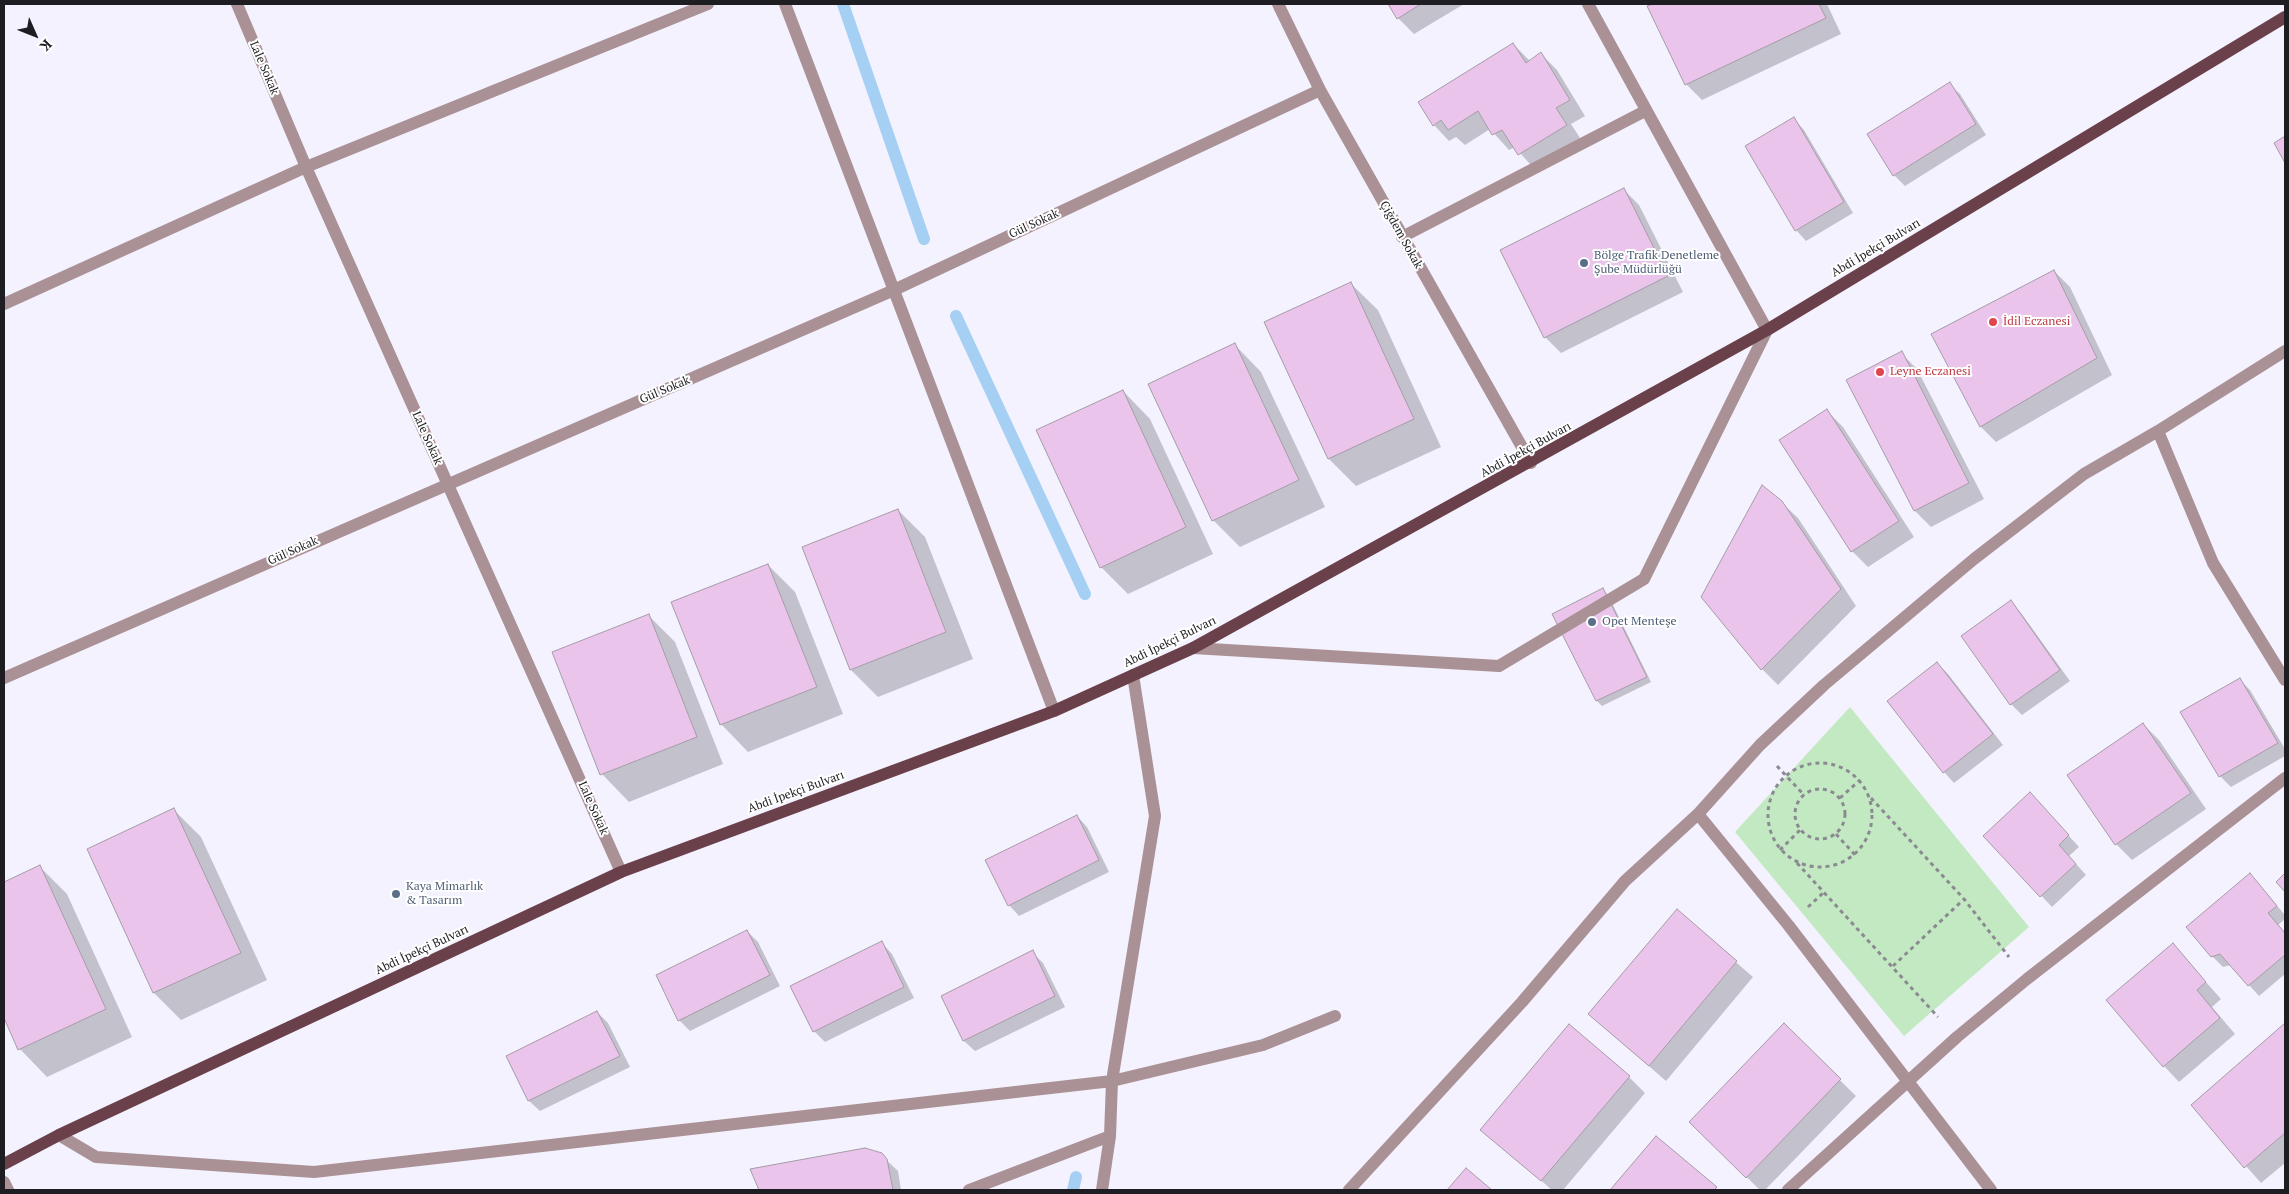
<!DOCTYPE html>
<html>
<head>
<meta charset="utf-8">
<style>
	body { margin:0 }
	#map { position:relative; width:2289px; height:1194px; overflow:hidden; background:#f4f2fe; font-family:"PT Serif",serif }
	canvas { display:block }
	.frame { position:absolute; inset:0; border:5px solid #1d1d22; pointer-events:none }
	.north { position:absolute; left:10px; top:10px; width:50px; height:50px; -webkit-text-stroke:4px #fff; paint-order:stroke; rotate:134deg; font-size:14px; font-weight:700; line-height:20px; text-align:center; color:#1d1d22 }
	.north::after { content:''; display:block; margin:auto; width:18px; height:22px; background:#1d1d22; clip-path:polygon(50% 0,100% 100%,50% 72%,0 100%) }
</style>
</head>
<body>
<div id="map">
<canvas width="2289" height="1194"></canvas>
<div class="frame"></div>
<div class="north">K</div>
</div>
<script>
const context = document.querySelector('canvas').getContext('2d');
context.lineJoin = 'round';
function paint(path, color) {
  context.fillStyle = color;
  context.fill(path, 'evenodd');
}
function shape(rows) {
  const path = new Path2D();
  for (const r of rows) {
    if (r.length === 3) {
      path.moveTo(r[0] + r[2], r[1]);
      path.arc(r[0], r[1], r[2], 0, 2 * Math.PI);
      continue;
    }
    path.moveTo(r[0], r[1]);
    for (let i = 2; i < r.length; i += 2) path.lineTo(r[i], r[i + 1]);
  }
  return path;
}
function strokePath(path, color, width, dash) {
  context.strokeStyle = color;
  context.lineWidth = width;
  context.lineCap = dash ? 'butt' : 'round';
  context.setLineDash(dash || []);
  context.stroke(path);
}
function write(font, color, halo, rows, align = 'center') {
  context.font = font + ' "PT Serif",serif';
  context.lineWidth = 4;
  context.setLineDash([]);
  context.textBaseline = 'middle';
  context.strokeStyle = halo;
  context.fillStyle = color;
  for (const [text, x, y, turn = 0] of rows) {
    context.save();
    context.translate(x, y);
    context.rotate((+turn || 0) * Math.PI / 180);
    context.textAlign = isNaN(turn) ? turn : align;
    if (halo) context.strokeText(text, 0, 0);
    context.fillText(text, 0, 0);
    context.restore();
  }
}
paint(shape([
	[1850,707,2029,927,1904,1036,1735,832]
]), '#c2e9c1');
paint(shape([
	[1389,4,1464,4,1414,34,1398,18],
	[1655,4,1827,4,1841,34,1702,100,1686,84,1649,7],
	[1513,44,1530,61,1541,54,1557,70,1585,116,1571,124,1582,141,1535,170,1515,147,1509,150,1490,129,1465,145,1456,137,1449,141,1434,125],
	[1949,84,1960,94,1986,135,1905,186,1894,175],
	[1794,119,1804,130,1853,213,1806,241,1796,230],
	[1623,189,1639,205,1683,292,1561,353,1545,337],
	[2054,271,2070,287,2112,375,1996,442,1981,427],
	[1350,283,1378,310,1441,447,1356,486,1329,459,1265,323],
	[1234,344,1261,372,1325,507,1240,547,1213,520],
	[1901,353,1917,369,1984,499,1931,527,1915,511,1848,381],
	[1123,391,1150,419,1213,554,1128,594,1101,567],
	[1827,411,1843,427,1914,537,1868,567,1852,551,1781,440],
	[1781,502,1798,518,1856,606,1778,685,1762,669],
	[898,510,925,537,973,659,878,697,851,670,803,547],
	[768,565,795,592,843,714,748,752,721,724],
	[1603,590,1608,595,1651,682,1602,706,1597,701,1554,614],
	[2010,602,2021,613,2070,681,2022,715,2011,704,1963,636],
	[648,615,675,642,723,764,629,802,602,774],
	[1937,663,1948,674,2003,745,1954,783,1944,772],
	[2239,679,2250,690,2285,749,2285,756,2231,787,2220,776],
	[2143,724,2159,740,2206,809,2132,860,2116,844],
	[2041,805,2079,847,2069,856,2086,875,2052,907,1985,836],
	[174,810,201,837,267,980,181,1020,154,993],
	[1077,816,1087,827,1109,872,1019,916,1009,905],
	[40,867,67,894,132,1037,47,1077,20,1049,4,1015,4,883],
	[2260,886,2285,915,2285,919,2278,925,2285,933,2285,974,2259,996,2231,965,2223,967,2212,956],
	[1677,911,1753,977,1666,1081,1589,1014],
	[747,931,758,942,780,986,690,1031,679,1020],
	[882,943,892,954,914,998,825,1042,814,1031],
	[2173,945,2221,999,2212,1007,2235,1034,2179,1082,2164,1066],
	[1032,952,1043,963,1065,1007,975,1051,964,1041,943,996],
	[597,1012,608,1023,630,1067,540,1111,529,1101,507,1056],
	[1784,1025,1856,1096,1765,1190,1760,1190,1690,1122],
	[2285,1025,2285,1163,2261,1183,2192,1105],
	[1629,1077,1645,1093,1563,1190,1552,1190,1482,1130],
	[1656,1137,1718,1190,1612,1190],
	[881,1155,898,1171,901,1190,760,1190,752,1170]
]), '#0003');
strokePath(shape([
	[843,4,924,239],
	[956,316,1085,594],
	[1073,1190,1076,1177]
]), '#a5d0f4', 12);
const building = shape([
	[1388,4,1421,4,1397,19,1388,4],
	[1653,4,1819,4,1826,18,1685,85,1647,6,1653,4],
	[1513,43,1526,63,1541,52,1570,100,1556,108,1567,125,1518,155,1502,130,1492,135,1478,111,1448,130,1441,120,1433,126,1418,102,1513,43],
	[1950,82,1976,124,1893,176,1867,134,1950,82],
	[1794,117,1844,202,1795,231,1745,146,1794,117],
	[2285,136,2285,163,2274,143,2285,136],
	[1624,188,1668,276,1544,338,1500,250,1624,188],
	[2054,270,2097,358,1980,427,1931,334,2054,270],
	[1351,282,1414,419,1328,459,1264,322,1351,282],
	[1235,343,1299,480,1212,521,1148,384,1235,343],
	[1902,351,1969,483,1914,511,1846,380,1902,351],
	[1123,390,1186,527,1100,568,1036,430,1123,390],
	[1827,409,1899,521,1851,552,1779,440,1827,409],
	[1762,485,1782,501,1841,589,1761,670,1701,597,1762,485],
	[898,509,946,632,850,670,802,547,898,509],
	[768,564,817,687,720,725,671,602,768,564],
	[1603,588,1647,677,1596,701,1552,614,1603,588],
	[2011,600,2060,670,2010,705,1961,636,2011,600],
	[649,614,697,737,600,775,552,652,649,614],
	[1937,662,1993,734,1943,773,1887,701,1937,662],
	[2240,678,2278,743,2219,777,2180,712,2240,678],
	[2143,723,2191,793,2115,845,2067,775,2143,723],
	[2030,792,2069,835,2059,845,2076,864,2040,897,1983,836,2030,792],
	[174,808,241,953,153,993,87,849,174,808],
	[1077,815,1099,860,1008,906,985,860,1077,815],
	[40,865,106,1009,18,1050,4,1018,4,882,40,865],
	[2250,873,2277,906,2268,913,2285,933,2285,955,2248,986,2220,954,2211,957,2186,927,2250,873],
	[2285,873,2285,892,2276,882,2285,873],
	[1677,909,1737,961,1649,1066,1588,1014,1677,909],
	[747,930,770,975,678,1021,656,975,747,930],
	[882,941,904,987,813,1032,790,986,882,941],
	[2173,943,2206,982,2197,990,2220,1018,2163,1067,2106,1000,2173,943],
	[1033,950,1055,996,963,1041,941,996,1033,950],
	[597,1011,620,1056,528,1101,506,1056,597,1011],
	[1784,1023,1841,1079,1746,1178,1689,1122,1784,1023],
	[2285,1023,2285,1133,2244,1168,2191,1105,2285,1023],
	[1569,1024,1630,1076,1541,1181,1480,1130,1569,1024],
	[1656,1136,1717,1187,1714,1190,1610,1190,1656,1136],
	[865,1148,882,1153,887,1159,893,1190,759,1190,750,1169,865,1148],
	[1466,1168,1492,1190,1447,1190,1466,1168]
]);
paint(building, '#ebc4ec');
strokePath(building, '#a59ba6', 1);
strokePath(shape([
	[1820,815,52],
	[1777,766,1804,795],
	[1820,814,25],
	[1840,798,1860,780],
	[1871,798,1964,899,2009,957],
	[1836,834,1855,855],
	[1780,850,1800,830],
	[1797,863,1938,1017],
	[1808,907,1824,892],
	[1893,966,1964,899]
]), '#8b8a92', 3, [4, 4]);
strokePath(shape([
	[237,4,306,167,621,872],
	[785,4,1054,711],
	[1278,4,1320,90,1531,463],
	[1402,237,1645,111],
	[4,304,306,167,708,4],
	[2158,431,2213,563,2285,680],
	[1193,648,1499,666,1644,579,1767,330,1588,4],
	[4,678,894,290,1320,90],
	[1698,814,1789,926,1991,1190],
	[59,1135,96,1157,314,1172,1112,1081,1263,1045,1335,1016],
	[4,1182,8,1190],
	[969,1190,1110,1136],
	[1102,1190,1110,1136,1112,1081,1155,816,1133,675],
	[1349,1190,1522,1002,1625,881,1698,814,1760,745,1824,685,1974,559,2084,474,2158,431,2285,351],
	[1788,1190,1957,1037,2027,979,2285,778]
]), '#aa9195', 12);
strokePath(shape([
	[4,1164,59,1135,621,872,1054,711,1193,648,1767,330,2285,17]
]), '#6a414a', 12);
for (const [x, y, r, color] of [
	[1584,263,5,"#5c6f8a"],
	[1993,322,5,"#e0444e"],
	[1880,372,5,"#e0444e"],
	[1592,622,5,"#5c6f8a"],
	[396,894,5,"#5c6f8a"]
]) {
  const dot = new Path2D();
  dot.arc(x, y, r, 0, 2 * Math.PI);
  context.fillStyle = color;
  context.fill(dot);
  strokePath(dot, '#fff', 2);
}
write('12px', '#1d1d22', '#fff', [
	["Lale Sokak",264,68,67],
	["Gül Sokak",1034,224,-25],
	["Çiğdem Sokak",1401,235,61],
	["Abdi İpekçi Bulvarı",1876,248,-31],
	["Gül Sokak",665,390,-23],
	["Lale Sokak",427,438,66],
	["Abdi İpekçi Bulvarı",1526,450,-29],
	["Gül Sokak",293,551,-24],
	["Abdi İpekçi Bulvarı",1170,642,-26],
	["Abdi İpekçi Bulvarı",796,792,-20],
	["Lale Sokak",593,808,66],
	["Abdi İpekçi Bulvarı",422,950,-25]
]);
write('12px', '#4e5e75', '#fff', [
	["Bölge Trafik Denetleme",1594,256],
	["Şube Müdürlüğü",1594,270],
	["Opet Menteşe",1602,622],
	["Kaya Mimarlık",406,887],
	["& Tasarım",406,901]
], 'left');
write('12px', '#be3a42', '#fff', [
	["İdil Eczanesi",2003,322],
	["Leyne Eczanesi",1890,372]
], 'left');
</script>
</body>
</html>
